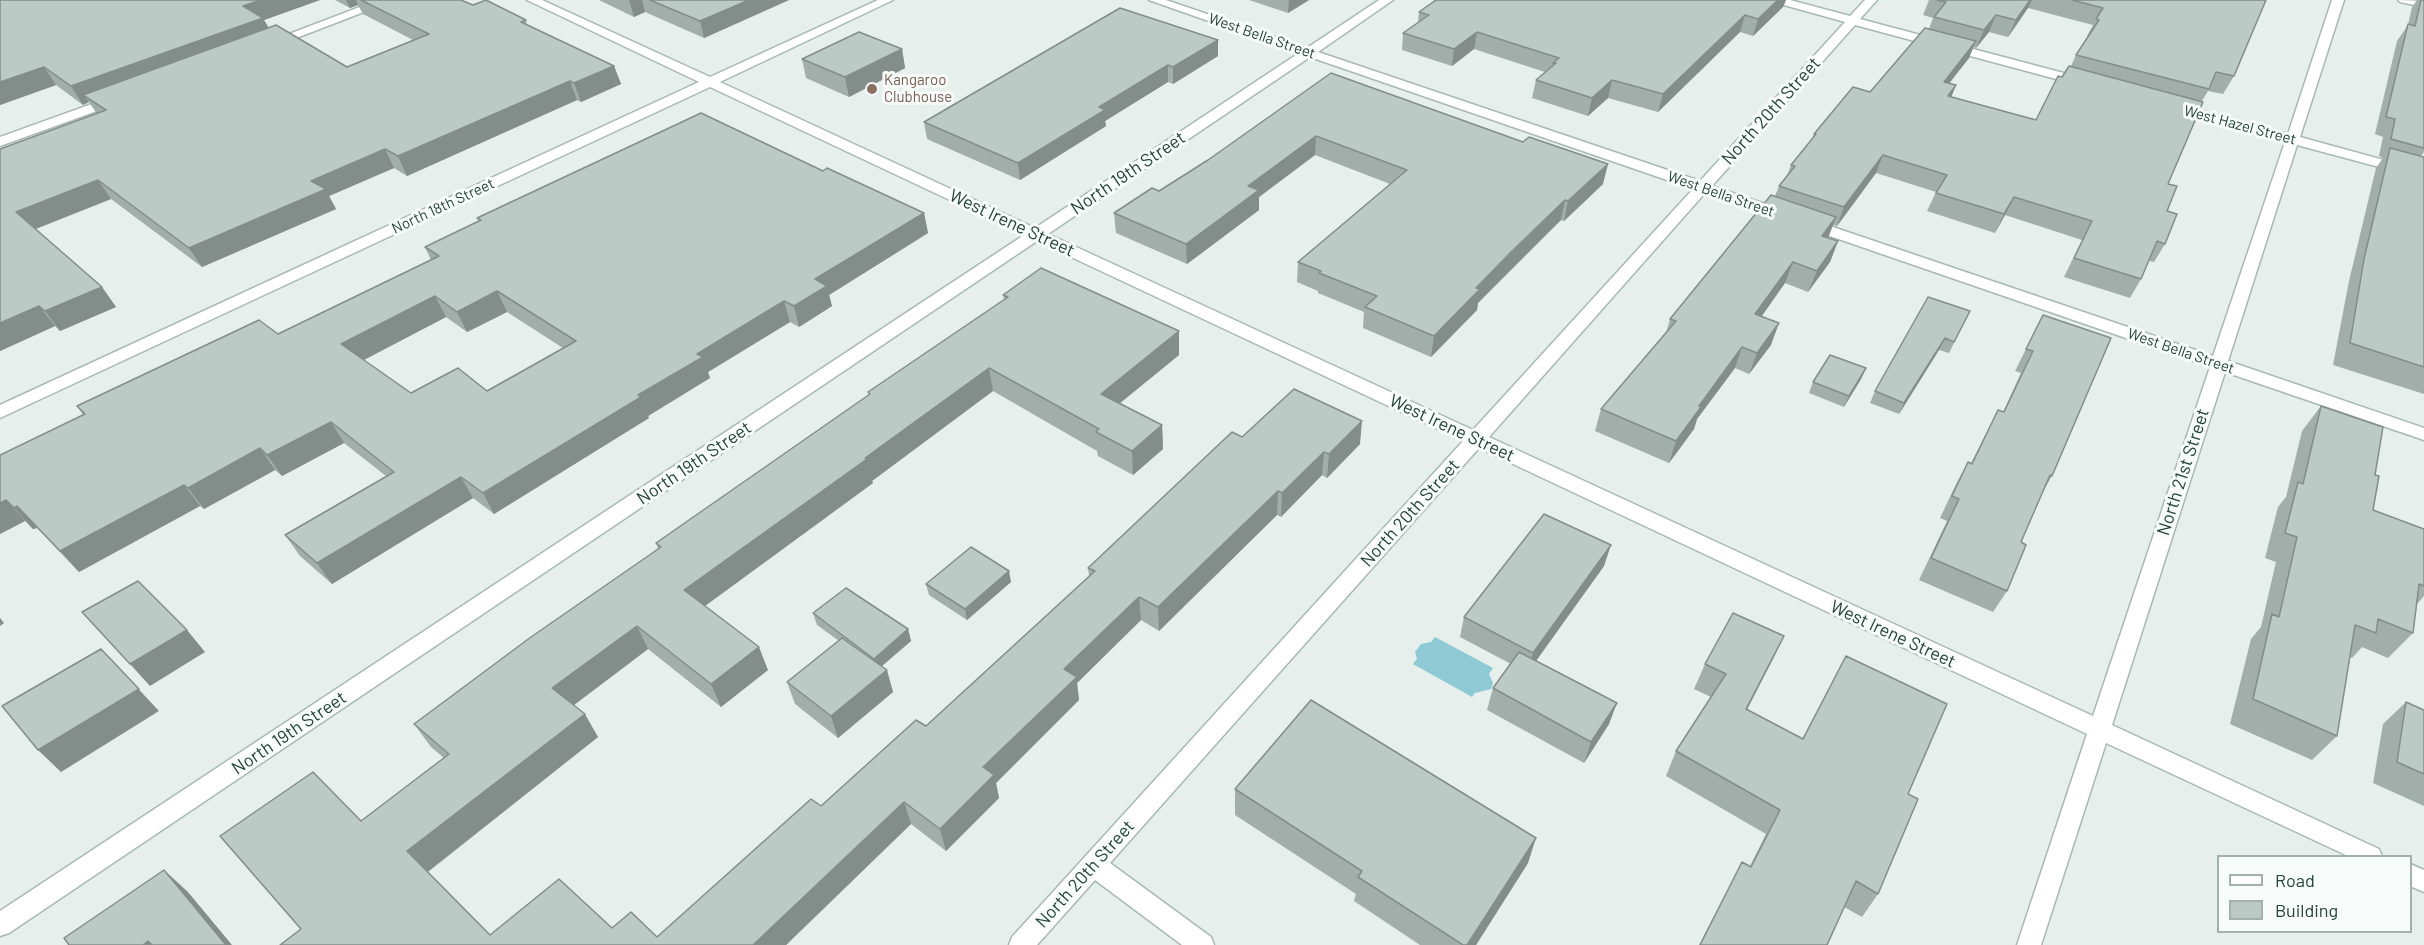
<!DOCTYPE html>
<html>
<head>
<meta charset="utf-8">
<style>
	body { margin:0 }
	#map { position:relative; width:2424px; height:945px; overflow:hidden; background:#e6efeb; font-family:Barlow,sans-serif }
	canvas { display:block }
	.legend { position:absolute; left:2217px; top:855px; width:195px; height:78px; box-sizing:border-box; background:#f7fbf9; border:2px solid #a3b1ad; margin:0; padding:8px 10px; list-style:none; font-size:18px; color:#24423a }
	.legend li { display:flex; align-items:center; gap:12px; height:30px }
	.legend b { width:30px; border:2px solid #a3b1ad }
</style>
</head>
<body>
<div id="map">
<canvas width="2424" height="945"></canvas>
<ul class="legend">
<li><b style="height:8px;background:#fff"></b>Road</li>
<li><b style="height:16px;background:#bbcac4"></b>Building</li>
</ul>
</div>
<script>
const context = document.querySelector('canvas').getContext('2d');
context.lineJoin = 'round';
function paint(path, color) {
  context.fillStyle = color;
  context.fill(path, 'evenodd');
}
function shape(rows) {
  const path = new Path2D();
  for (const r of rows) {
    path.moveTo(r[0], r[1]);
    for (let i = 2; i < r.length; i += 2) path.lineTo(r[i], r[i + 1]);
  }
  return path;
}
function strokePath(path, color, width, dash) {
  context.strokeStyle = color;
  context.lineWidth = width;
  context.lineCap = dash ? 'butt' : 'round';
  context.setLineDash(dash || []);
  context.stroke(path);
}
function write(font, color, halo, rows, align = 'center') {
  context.font = font + ' Barlow,sans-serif';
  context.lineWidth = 6;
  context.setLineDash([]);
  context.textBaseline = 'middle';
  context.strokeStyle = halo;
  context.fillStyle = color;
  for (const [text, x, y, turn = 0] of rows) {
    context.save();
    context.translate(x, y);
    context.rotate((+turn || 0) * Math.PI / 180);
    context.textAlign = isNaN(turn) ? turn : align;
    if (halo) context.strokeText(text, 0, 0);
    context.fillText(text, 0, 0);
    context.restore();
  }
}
paint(shape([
	[1435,637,1493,668,1489,674,1493,683,1491,689,1475,693,1472,697,1413,664,1417,659,1415,652,1421,644,1431,642]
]), '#8ec9d4');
const minor = shape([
	[378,0,395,0,273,47,269,48,263,44,378,0],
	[527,0,542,0,710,77,878,0,893,0,720,82,1035,228,1299,53,1149,0,1166,0,1307,48,1379,0,1393,0,1318,52,1700,181,1845,22,1773,2,1771,0,1790,0,1850,16,1865,0,1877,0,1860,19,2090,80,2092,83,2086,87,1855,25,1712,186,2213,356,2285,142,2171,111,2170,108,2176,104,2288,134,2332,0,2344,0,2300,137,2424,171,2424,179,2297,145,2228,361,2424,428,2424,440,2225,372,2112,725,2379,849,2382,856,2348,856,2106,743,2041,945,2017,945,2087,734,1479,448,1110,863,1211,937,1214,945,1182,945,1095,880,1037,945,1009,945,1012,937,1463,441,1037,241,9,933,0,936,0,911,1024,235,710,87,0,418,0,405,699,82,527,0],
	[1310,57,1693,189,1473,430,1048,234,1310,57],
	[1705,193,2210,367,2093,716,1489,437,1705,193],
	[2398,0,2424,1,2424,7,2400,2,2398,0],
	[114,96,119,97,120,100,119,103,0,146,0,137,114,96],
	[2410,864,2424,870,2424,892,2410,886,2410,864]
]);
strokePath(minor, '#a8b8b2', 3);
paint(minor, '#fff');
paint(shape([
	[0,0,320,0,264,20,269,28,347,67,413,40,363,14,358,5,350,8,335,0,461,0,473,5,526,20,527,25,614,66,621,84,581,102,577,100,407,176,394,168,329,196,336,209,202,267,111,199,36,229,102,287,116,307,60,331,55,326,0,351,0,149,97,114,89,102,83,105,56,85,0,105],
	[599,0,789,0,704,38,645,12,634,17],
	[1249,0,1309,0,1288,13],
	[1434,0,1786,0,1783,7,1753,36,1740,32,1658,112,1608,98,1588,116,1532,98,1536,80,1545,72,1474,49,1452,66,1402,50,1403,33,1418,22,1419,12,1433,2],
	[1929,0,2266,0,2234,76,2223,94,2208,91,2202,101,2168,184,2165,244,2154,262,2149,261,2141,279,2130,298,2064,277,2082,240,2005,215,1995,233,1927,211,1936,192,1876,173,1837,226,1833,225,1828,238,1838,241,1830,262,1808,292,1785,283,1761,316,1771,345,1749,374,1735,368,1697,419,1694,429,1669,463,1595,431,1601,409,1666,333,1670,319,1775,196,1779,186,1787,176,1791,165,1812,140,1814,134,1870,92,1929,29,1933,18,1923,15],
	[2028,8,2093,25,2087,36,2088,36,2076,55,2071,66,2036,120,1951,97,1949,83,1969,58,1973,47,1976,48,1989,32,2008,37],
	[2417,0,2424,0,2424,152,2421,156,2424,176,2424,394,2333,365,2349,281,2376,168,2383,158,2379,156,2383,137,2375,134,2397,41,2408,25,2412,7],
	[1120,8,1218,56,1173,84,1168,82,1105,121,1106,126,1020,180,927,139,924,122],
	[902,49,905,68,849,97,806,78,802,59],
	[1331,73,1603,184,1564,221,1561,220,1507,272,1478,303,1477,310,1431,357,1363,328,1364,312,1318,293,1318,291,1297,282,1298,262,1390,184,1315,155,1259,197,1259,210,1187,264,1116,233,1114,213,1159,191,1208,160],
	[823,171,924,213,928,233,829,295,832,306,799,327,790,322,708,372,710,378,648,416,649,418,494,514,473,498,332,584,300,556,285,535,386,476,344,443,282,476,275,470,204,509,200,506,79,572,37,528,33,529,25,521,0,534,0,455,83,415,77,406,278,334,431,260,425,247,479,221,477,218],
	[507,312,563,348,487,391,411,393,364,360,446,317,467,332],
	[1003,295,1179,355,1120,403,1162,425,1163,449,1133,475,1098,456,1097,451,993,391,872,481,873,483,705,606,768,670,721,707,648,649,574,705,598,737,428,872,490,935,612,928,657,937,821,806,926,726,1089,576,1088,568,1242,437,1360,444,1327,478,1322,475,1281,517,1277,515,1159,631,1141,620,1077,683,1079,700,996,783,999,798,946,851,911,824,786,945,280,945,301,929,361,821,444,758,431,747,414,724,658,549,656,543,869,395,868,392,1004,300],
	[1970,311,1949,353,1939,350,1899,414,1870,403,1875,391],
	[2043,315,2052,476,2042,493,2021,542,2007,591,1993,612,1919,580,1947,521,1940,518,1956,484,1968,462,1971,463,1998,410,2003,412,2021,373,2015,371],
	[1866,368,1861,379,1844,407,1809,393,1813,382],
	[2321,406,2375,475,2373,510,2424,529,2424,596,2417,604,2413,633,2388,658,2362,647,2352,658,2350,657,2337,736,2312,760,2230,724,2251,639,2261,627,2276,562,2265,558,2278,507,2286,497,2302,431],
	[1604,566,1536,661,1609,724,1584,763,1487,710,1493,688,1511,664,1460,637,1464,617],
	[1011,582,967,620,929,595,926,584],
	[813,613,908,629,911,641,882,666,893,692,838,738,795,704,787,682,839,641,817,625],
	[1784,636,1747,710,1802,739,1846,656,1908,794,1878,894,1862,917,1844,907,1827,945,1699,945,1742,862,1750,866,1766,834,1666,776,1676,751,1711,697,1694,689,1705,664],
	[2406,702,2424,710,2424,806,2373,783,2383,724],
	[1235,789,1528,863,1476,945,1420,945,1354,901,1356,894,1235,815]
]), '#a1aea9');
paint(shape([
	[261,0,320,0,264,20,273,36,83,95,89,102,83,105,71,86,243,6],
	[346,0,356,0,358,5,350,8],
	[629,0,642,0,645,12,634,17],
	[749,0,789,0,704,38,700,21],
	[1289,0,1309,0,1288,13],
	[1778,0,1786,0,1783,7,1753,36,1758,19],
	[2030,0,2032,0,2028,8,2008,37,2016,20],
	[1745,15,1740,32,1658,112,1663,94],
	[1996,15,1989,32,1976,48,1984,30],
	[1477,32,1474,49,1452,66,1454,49],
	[1218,40,1218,56,1173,84,1173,67],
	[1976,41,1969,58,1937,99,1944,82],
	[902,49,905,68,849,97,845,77],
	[1168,65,1168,82,1105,121,1106,126,1020,180,1018,163,1099,107],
	[614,66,621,84,581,102,574,83],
	[44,67,56,85,0,105,0,82],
	[1612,80,1608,98,1588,116,1592,98],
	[570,81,577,100,407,176,398,156],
	[1956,85,1949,103,1948,96],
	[1316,136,1315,155,1259,197,1259,210,1187,264,1186,244,1248,186],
	[385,149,394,168,329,196,336,209,202,267,189,248,311,181],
	[1883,155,1876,173,1837,226,1844,207],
	[1608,164,1603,184,1564,221,1568,201],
	[98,180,111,199,30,231,16,212],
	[2014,197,2005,215,1995,233,2004,214],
	[1565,200,1561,220,1478,303,1477,310,1431,357,1434,336,1476,288],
	[924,213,928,233,829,295,832,306,799,327,794,306,815,279],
	[1836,217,1828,238,1822,236],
	[1838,241,1830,262,1808,292,1817,271],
	[1793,262,1785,283,1748,336,1755,314],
	[102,287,116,307,60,331,45,311],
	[497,291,507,312,467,332,457,312],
	[435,296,446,317,354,365,341,344],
	[784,301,790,322,708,372,710,378,648,416,649,418,494,514,483,493,697,354],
	[39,306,55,326,0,351,0,323],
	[1779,323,1771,345,1749,374,1757,353],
	[1179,331,1179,355,1103,417,1101,394],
	[1945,338,1939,350,1899,414,1904,403],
	[1742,347,1735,368,1697,419,1694,429,1669,463,1676,441,1699,406],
	[989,368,993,391,872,481,873,483,694,614,684,590],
	[1866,368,1861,379,1844,407,1849,396],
	[1362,421,1360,444,1327,478,1329,454],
	[331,422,344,443,282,476,267,455],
	[1162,425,1163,449,1133,475,1132,451],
	[260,448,275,470,204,509,188,488],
	[1324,452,1322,475,1281,517,1282,493],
	[461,477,473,498,332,584,317,563],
	[184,485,200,506,79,572,60,551],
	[1278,491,1277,515,1159,631,1158,607],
	[6,500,25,521,0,534,0,503],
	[17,506,37,528,33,529,14,508],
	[1611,545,1604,566,1528,672,1533,653],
	[1009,571,1011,582,967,620,965,609],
	[1139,597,1141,620,1077,683,1079,700,996,783,999,798,946,851,940,829,983,767,1064,669],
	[0,618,4,623,0,626],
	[637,626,648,649,566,711,552,688],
	[908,629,911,641,877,670,874,659],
	[187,630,205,652,150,686,130,664],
	[1784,636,1772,661,1734,734,1746,709],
	[759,647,768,670,721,707,711,684],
	[101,649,159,711,61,772,38,750],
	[887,670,893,692,838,738,831,716],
	[1617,703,1609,724,1584,763,1591,742],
	[585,714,598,737,426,873,407,851],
	[904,802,911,824,786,945,753,945],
	[1536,838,1528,863,1476,945,1467,945],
	[164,870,188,892,232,945,226,945],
	[148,941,153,945,143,945]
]), '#838d89');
const building = shape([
	[0,0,261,0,243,6,263,18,71,86,44,67,0,82,0,0],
	[361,0,461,0,473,5,486,0,526,20,521,22,614,66,574,83,570,81,398,156,385,149,311,181,326,189,189,248,98,180,16,212,102,287,45,311,39,306,0,323,0,149,106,110,83,95,276,25,347,67,429,34,361,0],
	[650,0,749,0,700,21,650,0],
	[1436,0,1778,0,1758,19,1745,15,1663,94,1612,80,1592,98,1536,80,1556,63,1553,63,1559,58,1477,32,1454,49,1403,33,1429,15,1419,12,1436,0],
	[1937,0,2030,0,2016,20,1996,15,1984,30,1934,17,1946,2,1937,0],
	[2072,0,2266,0,2234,76,2216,72,2209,89,2076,55,2099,20,2096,19,2103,8,2072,0],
	[2421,0,2424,0,2424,148,2391,139,2395,119,2386,117,2408,24,2415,26,2421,0],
	[1120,8,1218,40,1173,67,1168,65,1099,107,1105,110,1018,163,924,122,1120,8],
	[1925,28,1976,41,1944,82,1956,85,1948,96,2036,120,2058,76,2062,77,2069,66,2203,102,2168,184,2177,186,2167,211,2177,214,2165,244,2157,241,2141,279,2074,258,2092,221,2014,197,2004,214,1936,193,1947,175,1883,155,1844,207,1779,186,1795,166,1791,165,1816,134,1814,134,1853,87,1870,92,1925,28],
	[859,32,902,49,845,77,802,59,859,32],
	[1331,73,1523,142,1529,137,1608,164,1568,201,1565,200,1511,252,1476,288,1480,289,1434,336,1365,307,1377,296,1319,273,1321,271,1298,262,1407,170,1316,136,1248,186,1259,190,1186,244,1114,213,1152,188,1159,191,1208,160,1331,73],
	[701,113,823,171,827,168,924,213,815,279,827,286,794,306,784,301,697,354,703,357,638,395,641,397,483,493,461,477,317,563,285,535,394,472,331,422,267,455,260,448,188,488,184,485,60,551,17,506,14,508,6,500,0,503,0,455,85,414,77,406,259,320,278,334,439,256,425,247,481,220,477,218,701,113],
	[497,291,576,341,487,391,458,368,411,393,341,344,435,296,457,312,497,291],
	[2390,148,2424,157,2424,367,2350,343,2364,259,2390,148],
	[1771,195,1836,217,1822,236,1838,241,1817,271,1793,262,1755,314,1779,323,1757,353,1742,347,1699,406,1701,407,1676,441,1601,409,1676,321,1670,319,1771,195],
	[1041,268,1179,331,1101,394,1162,425,1132,451,1096,432,1099,429,989,368,865,458,867,459,684,590,759,647,711,684,637,626,552,688,585,714,407,851,490,935,559,879,612,928,631,912,657,937,811,799,821,806,916,720,926,726,1095,571,1088,568,1232,432,1242,437,1294,389,1362,421,1329,454,1324,452,1282,493,1278,491,1158,607,1139,597,1064,669,1077,677,983,767,994,775,940,829,904,802,753,945,280,945,301,929,220,836,313,772,361,821,449,754,414,724,531,637,661,547,656,543,870,394,868,392,1008,297,1003,295,1041,268],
	[1928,297,1970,311,1954,342,1945,338,1904,403,1875,391,1928,297],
	[2043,315,2111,338,2052,476,2050,475,2021,542,2026,545,2007,591,1931,558,1959,499,1952,496,1968,462,1972,464,1998,410,2004,412,2033,351,2026,349,2043,315],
	[1830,355,1866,368,1849,396,1813,382,1830,355],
	[2321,406,2383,427,2375,475,2379,476,2373,510,2424,529,2424,586,2419,584,2413,633,2378,619,2376,633,2355,625,2337,736,2253,699,2272,614,2279,617,2297,537,2285,533,2298,482,2303,484,2321,406],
	[1544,514,1611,545,1533,653,1464,617,1544,514],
	[971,547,1009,571,965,609,926,584,971,547],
	[138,581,187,630,130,664,82,612,138,581],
	[846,588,908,629,874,659,813,613,846,588],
	[1733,613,1784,636,1746,709,1803,739,1846,656,1947,704,1908,794,1918,799,1878,894,1856,881,1827,945,1700,945,1742,862,1751,867,1780,810,1676,751,1726,674,1705,664,1733,613],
	[842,638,887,670,831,716,787,682,842,638],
	[101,649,139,689,38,750,2,706,101,649],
	[1519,652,1617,703,1591,742,1493,688,1519,652],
	[1311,700,1536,838,1467,945,1463,945,1358,877,1362,871,1235,789,1311,700],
	[2406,702,2424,710,2424,774,2397,762,2406,702],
	[164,870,226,945,152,945,148,941,143,945,69,945,64,938,164,870]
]);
paint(building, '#bbcac4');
strokePath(building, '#838d89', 1.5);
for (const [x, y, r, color] of [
	[872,89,6,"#8d6e63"]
]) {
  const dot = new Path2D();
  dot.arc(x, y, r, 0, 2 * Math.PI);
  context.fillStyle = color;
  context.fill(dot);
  strokePath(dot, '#f7fbf9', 2);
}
write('15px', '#24423a', '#f7fbf9', [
	["West Bella Street",1262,36,19],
	["West Hazel Street",2240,125,15],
	["West Bella Street",1721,194,19],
	["North 18th Street",443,206,-25],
	["West Bella Street",2181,351,19]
]);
write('15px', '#785e54', '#f7fbf9', [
	["Kangaroo",884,80],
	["Clubhouse",884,97]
], 'left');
write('18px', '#24423a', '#f7fbf9', [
	["North 20th Street",1771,111,-48],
	["North 19th Street",1128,173,-34],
	["West Irene Street",1012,223,25],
	["West Irene Street",1452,428,25],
	["North 19th Street",694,463,-34],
	["North 21st Street",2183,472,-72],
	["North 20th Street",1410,513,-48],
	["West Irene Street",1893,634,25],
	["North 19th Street",289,733,-34],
	["North 20th Street",1085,874,-48]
]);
</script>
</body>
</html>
